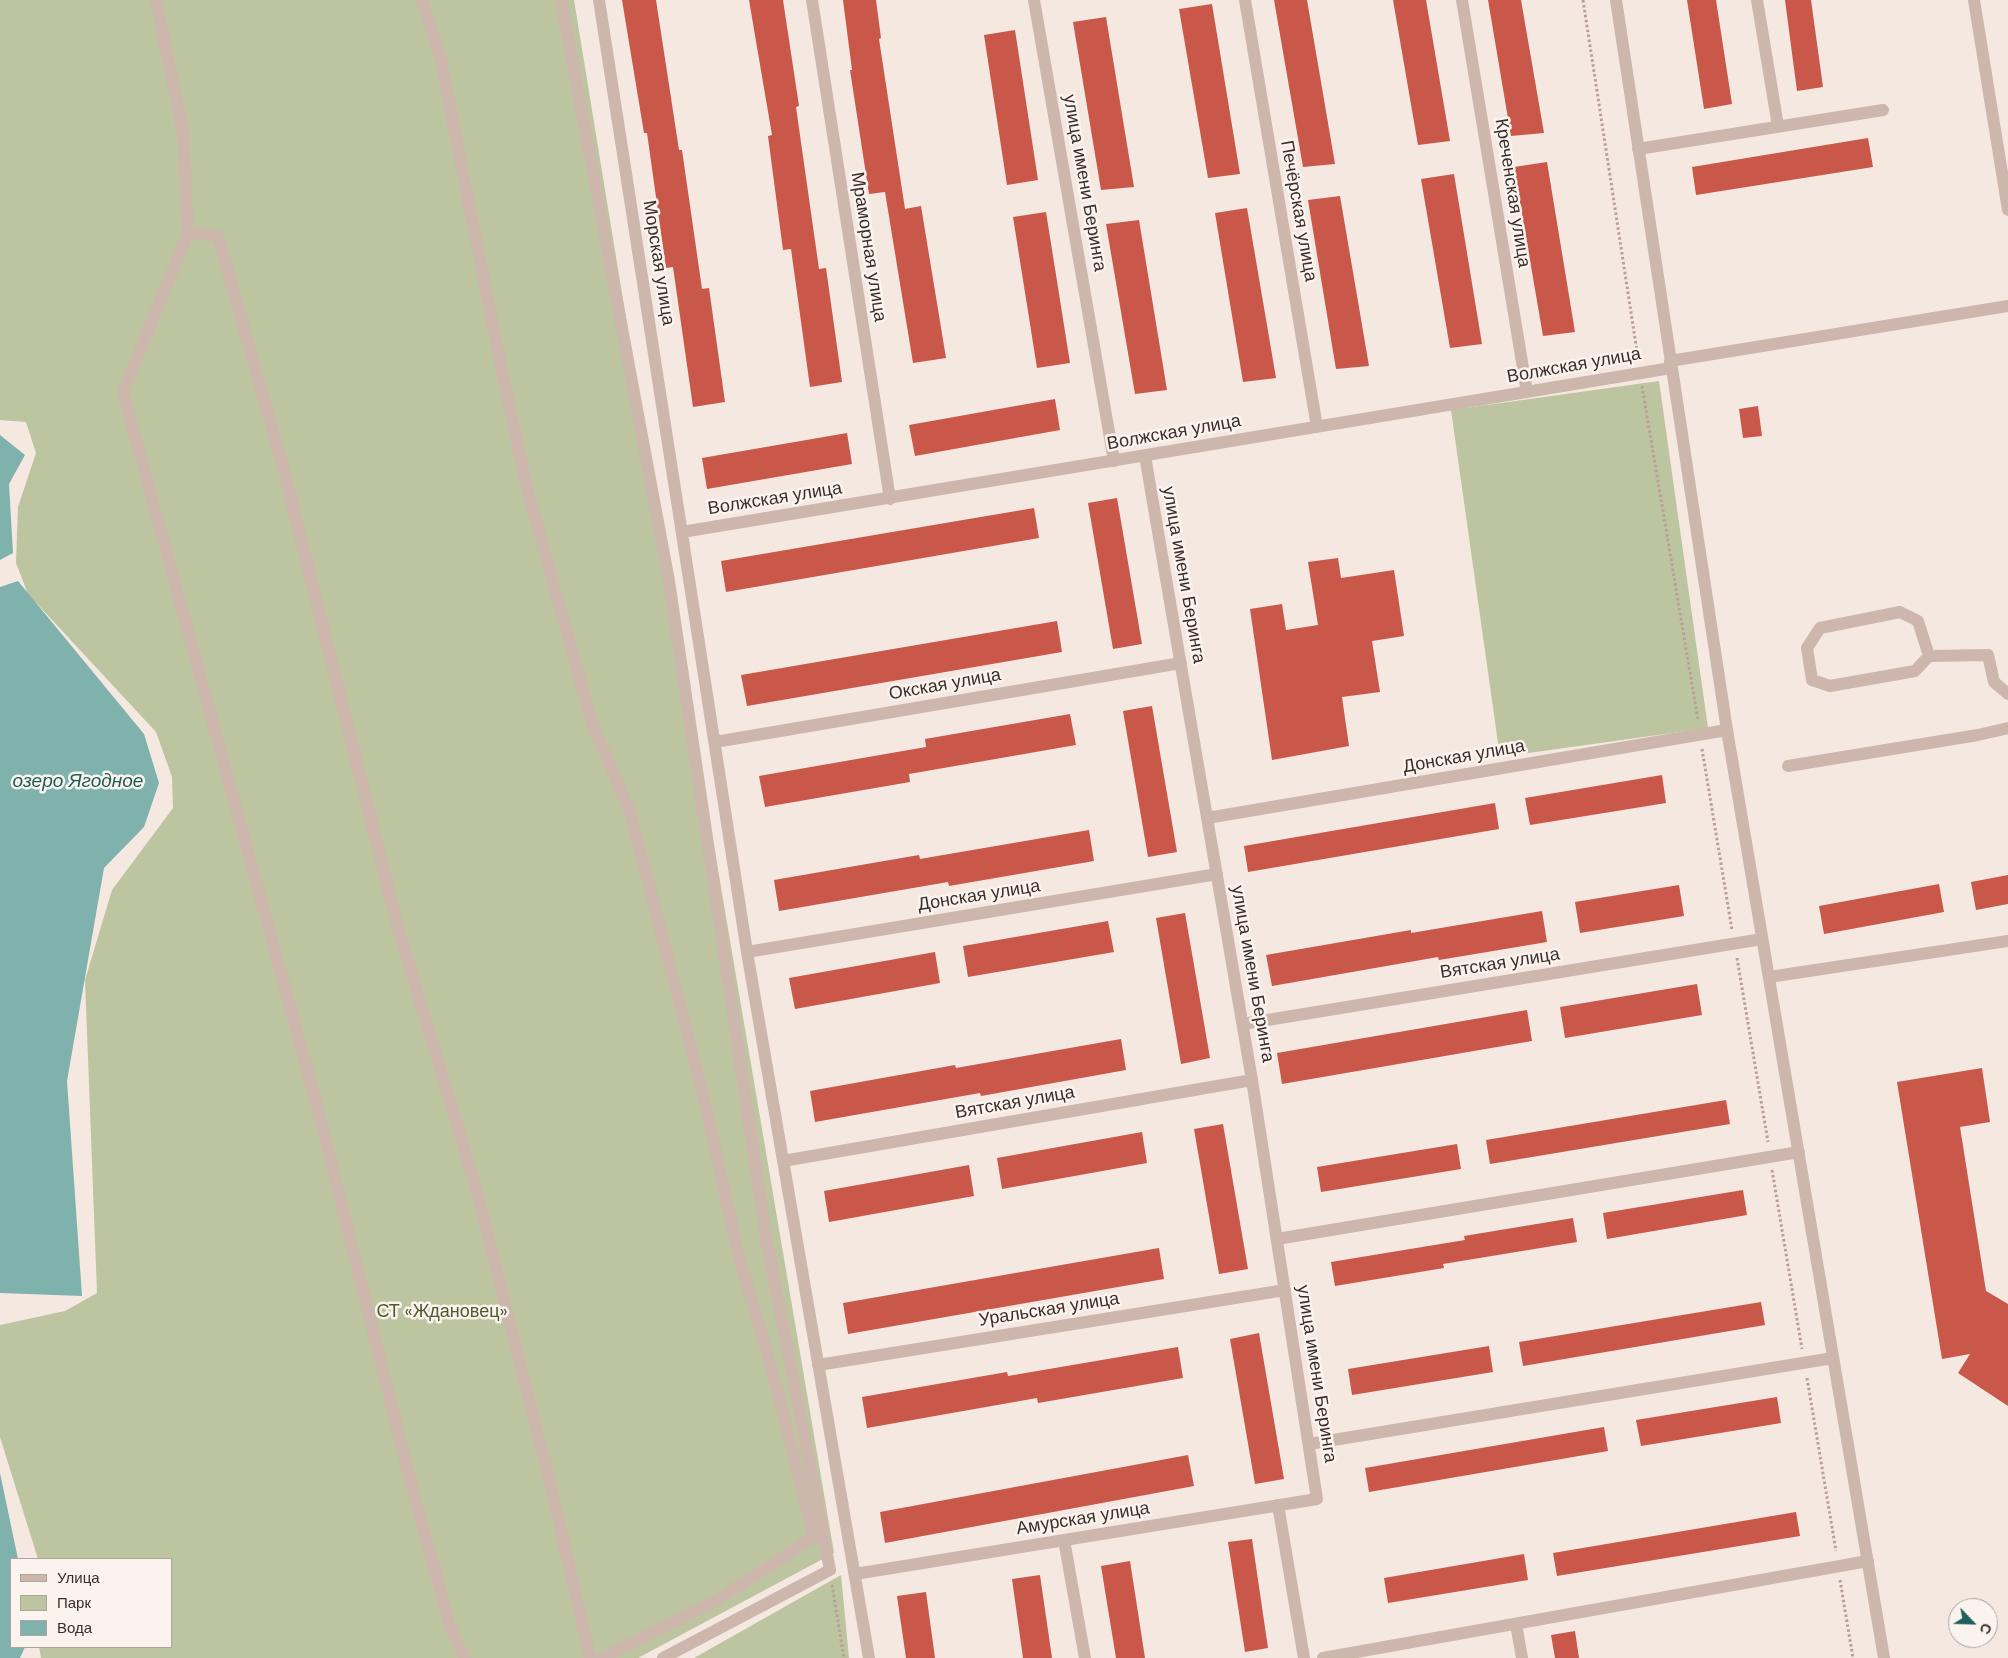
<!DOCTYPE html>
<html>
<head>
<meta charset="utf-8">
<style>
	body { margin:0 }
	#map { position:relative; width:2008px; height:1658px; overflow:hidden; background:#f4e8e1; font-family:"DM Sans",sans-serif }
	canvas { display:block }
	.legend { position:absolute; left:10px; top:1558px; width:162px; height:90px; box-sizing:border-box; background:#fbf3ee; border:1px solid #aea4a0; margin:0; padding:6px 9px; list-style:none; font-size:15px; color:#3b2e2b }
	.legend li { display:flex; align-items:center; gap:10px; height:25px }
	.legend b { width:25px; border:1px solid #aea4a0 }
	.north { position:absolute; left:1948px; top:1598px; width:50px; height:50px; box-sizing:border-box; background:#fbf3ee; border:1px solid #aea4a0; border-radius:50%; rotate:114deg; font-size:14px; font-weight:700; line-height:20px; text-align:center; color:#3b2e2b }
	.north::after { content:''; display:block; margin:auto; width:18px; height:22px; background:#1f5e59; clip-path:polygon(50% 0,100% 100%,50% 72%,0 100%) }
</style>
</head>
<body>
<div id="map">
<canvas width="2008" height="1658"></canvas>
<ul class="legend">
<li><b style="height:6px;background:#cdb6ac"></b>Улица</li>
<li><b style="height:14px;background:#bdc4a0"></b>Парк</li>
<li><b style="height:14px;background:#7fb2ad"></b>Вода</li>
</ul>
<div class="north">С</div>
</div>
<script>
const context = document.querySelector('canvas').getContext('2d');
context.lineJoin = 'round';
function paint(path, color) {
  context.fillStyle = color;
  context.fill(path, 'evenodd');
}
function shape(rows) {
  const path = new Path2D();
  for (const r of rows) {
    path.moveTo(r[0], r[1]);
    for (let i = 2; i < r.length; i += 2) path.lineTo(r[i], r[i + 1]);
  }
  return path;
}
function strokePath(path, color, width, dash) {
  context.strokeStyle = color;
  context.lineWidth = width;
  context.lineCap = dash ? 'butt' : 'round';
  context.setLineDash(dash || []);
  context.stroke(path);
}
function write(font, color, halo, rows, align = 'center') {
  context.font = font + ' "DM Sans",sans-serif';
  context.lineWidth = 5;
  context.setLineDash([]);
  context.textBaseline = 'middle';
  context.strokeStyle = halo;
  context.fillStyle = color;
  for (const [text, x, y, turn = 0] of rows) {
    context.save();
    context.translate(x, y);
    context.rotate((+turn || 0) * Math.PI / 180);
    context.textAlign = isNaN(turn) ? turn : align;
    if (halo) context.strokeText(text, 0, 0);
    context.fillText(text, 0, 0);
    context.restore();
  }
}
paint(shape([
	[0,0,574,0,669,581,834,1553,638,1658,41,1658,39,1647,171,1647,171,1559,38,1559,0,1437,0,1325,65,1311,97,1293,85,980,112,890,173,808,172,777,156,732,28,594,16,563,18,507,36,453,26,422,0,420],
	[1659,381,1708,728,1500,757,1451,410],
	[841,1575,849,1658,694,1658]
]), '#bdc4a0');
paint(shape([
	[0,435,25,455,9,484,13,553,0,560],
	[18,581,144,734,159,783,144,827,104,868,67,1081,82,1296,0,1293,0,587],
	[0,1473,18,1559,11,1559,11,1647,25,1647,20,1658,0,1658]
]), '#7fb2ad');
paint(shape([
	[622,0,656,0,679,150,682,150,702,289,709,288,725,402,693,407,673,267,666,268,647,133,644,133],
	[749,0,783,0,799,106,796,107,819,269,826,268,842,382,810,387,791,249,783,250,768,136,772,135],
	[843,0,876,0,881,38,879,39,905,209,921,206,946,358,913,363,885,192,869,194,850,70,852,70],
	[1274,0,1307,0,1335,164,1303,167],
	[1393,0,1426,0,1450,141,1418,145],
	[1488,0,1521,0,1544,133,1511,136],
	[1687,0,1716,0,1732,104,1704,109],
	[1785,0,1811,0,1823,87,1797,91],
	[1212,4,1240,174,1208,178,1179,9],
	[1106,17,1134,187,1101,190,1073,22],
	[1015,30,1038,180,1007,185,984,35],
	[1868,138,1873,167,1696,195,1692,167],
	[1547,162,1575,332,1543,336,1514,167],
	[1454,174,1482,344,1450,348,1421,179],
	[1340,196,1369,366,1336,369,1308,200],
	[1247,208,1276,378,1243,382,1215,213],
	[1046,212,1070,363,1037,368,1013,217],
	[1139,220,1167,390,1135,394,1106,224],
	[1055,399,1060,430,915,456,909,425],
	[1758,406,1762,436,1743,438,1739,409],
	[847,433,852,464,707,489,702,458],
	[1117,498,1142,644,1113,649,1088,503],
	[1034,508,1039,538,726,592,721,561],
	[1338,558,1341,578,1394,570,1404,636,1372,641,1380,692,1342,697,1349,746,1272,760,1250,609,1282,604,1286,630,1318,625,1308,562],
	[1057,621,1062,652,747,706,741,675],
	[1152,706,1177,852,1148,857,1123,711],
	[1070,714,1076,745,909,774,910,782,765,807,759,776,926,747,925,739],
	[1662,775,1666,803,1530,825,1525,798],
	[1495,803,1499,829,1248,872,1244,846],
	[1089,830,1094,861,949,886,948,882,779,911,774,880,919,855,920,859],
	[2008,875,2008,904,1976,910,1971,882],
	[1939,884,1944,912,1824,934,1819,906],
	[1679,885,1684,916,1580,933,1575,902],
	[1542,911,1547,942,1439,960,1438,957,1272,986,1266,955,1411,930,1411,933],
	[1185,913,1210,1058,1181,1064,1156,918],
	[1108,921,1114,952,968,977,963,946],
	[935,952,940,983,795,1009,789,978],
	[1697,984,1702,1015,1565,1038,1560,1007],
	[1527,1010,1532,1041,1282,1084,1277,1053],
	[1121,1039,1126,1070,981,1096,980,1093,815,1122,810,1091,955,1065,956,1068],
	[1982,1068,1990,1122,1960,1127,1986,1291,2008,1304,2008,1406,1958,1373,1970,1354,1942,1359,1897,1082],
	[1726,1100,1730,1124,1490,1164,1486,1140],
	[1223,1124,1248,1269,1219,1274,1194,1129],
	[1142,1132,1147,1163,1002,1189,997,1158],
	[1457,1144,1461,1169,1321,1192,1317,1167],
	[969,1165,974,1196,829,1222,824,1191],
	[1743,1190,1747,1215,1607,1239,1603,1213],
	[1573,1218,1577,1242,1443,1264,1444,1268,1335,1286,1331,1262,1465,1240,1464,1236],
	[1159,1248,1164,1279,848,1334,843,1303],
	[1761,1302,1765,1325,1523,1366,1519,1342],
	[1259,1333,1284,1479,1255,1484,1230,1339],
	[1489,1346,1493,1372,1352,1395,1348,1369],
	[1178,1347,1183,1378,1038,1403,1037,1398,867,1428,862,1397,1007,1372,1008,1376],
	[1777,1397,1781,1423,1641,1446,1636,1420],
	[1604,1427,1608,1451,1369,1492,1365,1468],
	[1188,1455,1194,1486,885,1543,880,1512],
	[1796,1512,1800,1536,1557,1576,1553,1553],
	[1252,1539,1268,1648,1245,1652,1228,1542],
	[1524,1554,1528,1580,1388,1603,1384,1578],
	[1130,1561,1145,1658,1116,1658,1101,1566],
	[1040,1575,1052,1658,1023,1658,1012,1579],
	[926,1592,935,1658,906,1658,897,1596],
	[1575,1631,1579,1658,1555,1658,1551,1635]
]), '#c9574a');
strokePath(shape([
	[1583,0,1638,358],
	[1642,386,1698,720],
	[1702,749,1732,930],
	[1737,958,1768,1142],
	[1772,1170,1802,1349],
	[1807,1378,1836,1551],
	[1840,1580,1853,1658],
	[832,1585,844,1658]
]), '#b9a096', 3, [2.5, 2.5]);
strokePath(shape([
	[156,0,183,132,188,233,123,392,317,1106,413,1491,451,1630,465,1658],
	[422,0,440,56,498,352,527,488,592,723,630,812,703,1094,739,1257,772,1370,814,1537,717,1600,602,1658],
	[561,0,669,581,767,1243,830,1570,663,1658],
	[599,0,747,952,869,1658],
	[812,0,890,499],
	[1034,0,1114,461],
	[1245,0,1317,427],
	[1462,0,1527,392],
	[1616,0,1727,730,1884,1658],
	[1757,0,1778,126],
	[1974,0,2008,210],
	[1638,149,1883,110],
	[188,233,218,236,283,467,398,928,476,1188,550,1482,590,1658],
	[1670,361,2008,306],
	[682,532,1671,368],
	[1929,656,1918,621,1900,612,1820,628,1807,648,1812,680,1830,686,1915,671,1929,656,1988,655,1994,682,2008,694],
	[715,742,1181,663],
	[1788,766,1978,735,2008,728],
	[1207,818,1727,730],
	[747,952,1217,874],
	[1769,977,2008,941],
	[1243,1024,1762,939],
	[783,1161,1252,1080],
	[1277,1239,1799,1152],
	[818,1365,1285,1290],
	[1309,1444,1833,1358],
	[1278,1505,1304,1658],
	[1064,1540,1085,1658],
	[855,1574,1317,1499,1252,1080,1145,456],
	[1516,1624,1522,1658],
	[1323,1658,1868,1561]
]), '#cdb6ac', 12);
write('18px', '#3b2e2b', '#fbf3ee', [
	["улица имени Беринга",1084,183,80],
	["Креченская улица",1512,193,81],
	["Печёрская улица",1298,211,80],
	["Мраморная улица",868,247,81],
	["Морская улица",658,263,81],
	["Волжская улица",1574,366,-10],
	["Волжская улица",1174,433,-10],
	["Волжская улица",775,499,-9],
	["улица имени Беринга",1183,575,80],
	["Окская улица",945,685,-10],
	["Донская улица",1464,757,-10],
	["Донская улица",979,896,-9],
	["Вятская улица",1500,964,-9],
	["улица имени Беринга",1252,974,80],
	["Вятская улица",1015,1103,-10],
	["Уральская улица",1049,1310,-9],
	["улица имени Беринга",1316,1374,81],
	["Амурская улица",1083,1519,-9]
]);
write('18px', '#505a2e', '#fbf3ee', [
	["СТ «Ждановец»",442,1312]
]);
write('italic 19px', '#1f5e59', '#fbf3ee', [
	["озеро Ягодное",78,782]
]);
</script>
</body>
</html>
